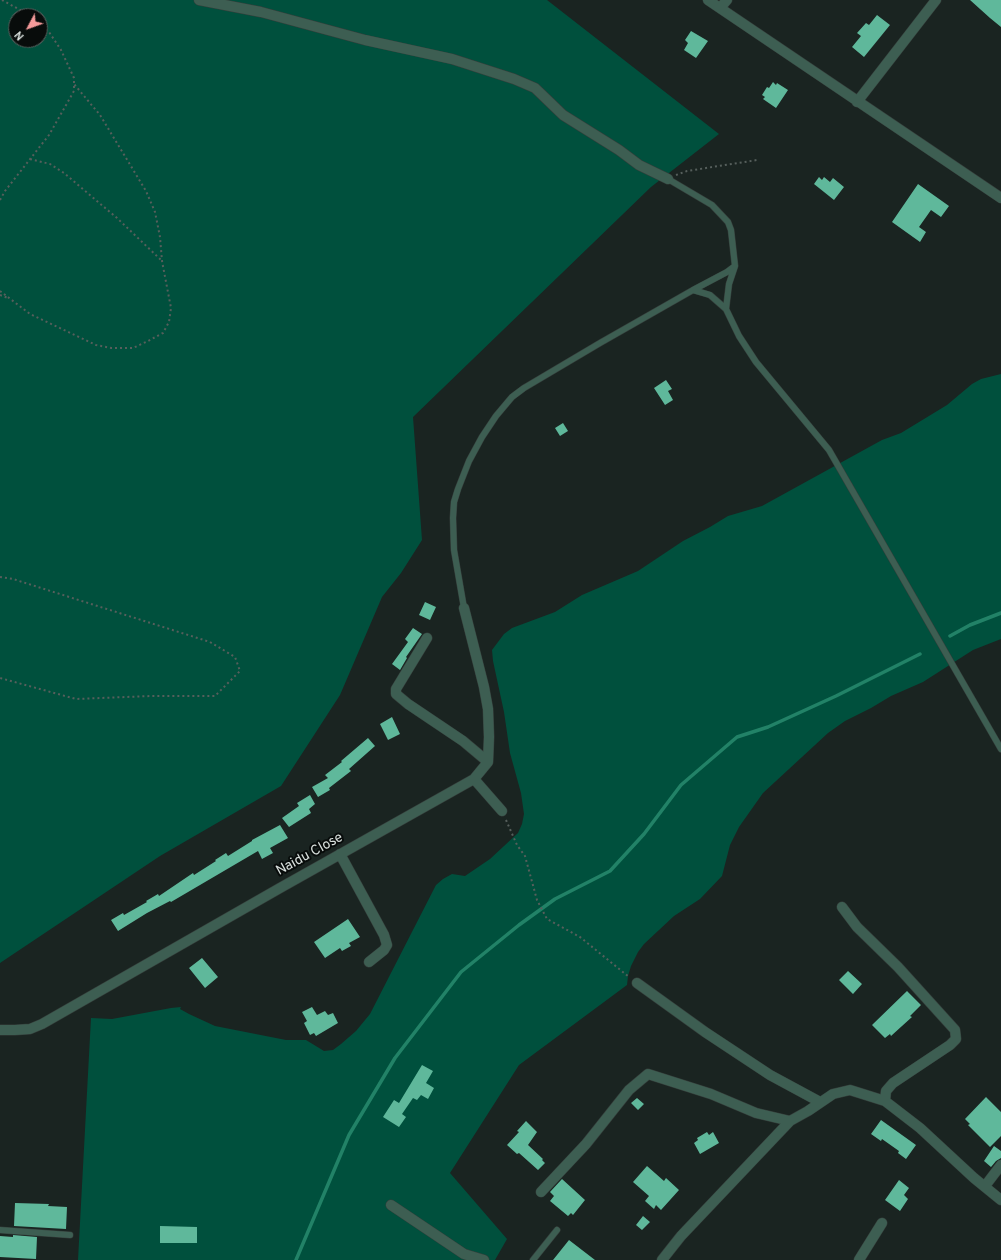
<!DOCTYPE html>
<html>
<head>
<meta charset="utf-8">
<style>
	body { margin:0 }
	#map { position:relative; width:1001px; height:1260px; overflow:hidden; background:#1a2421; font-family:Overpass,sans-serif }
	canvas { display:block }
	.north { position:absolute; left:8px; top:8px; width:40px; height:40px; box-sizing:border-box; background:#080c0b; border:1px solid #5c615f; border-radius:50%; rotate:229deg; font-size:11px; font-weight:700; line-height:16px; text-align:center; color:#d9e0dd }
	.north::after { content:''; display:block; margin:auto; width:14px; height:18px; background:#f59b9b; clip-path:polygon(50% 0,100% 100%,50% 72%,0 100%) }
</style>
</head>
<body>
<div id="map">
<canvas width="1001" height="1260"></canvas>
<div class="north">N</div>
</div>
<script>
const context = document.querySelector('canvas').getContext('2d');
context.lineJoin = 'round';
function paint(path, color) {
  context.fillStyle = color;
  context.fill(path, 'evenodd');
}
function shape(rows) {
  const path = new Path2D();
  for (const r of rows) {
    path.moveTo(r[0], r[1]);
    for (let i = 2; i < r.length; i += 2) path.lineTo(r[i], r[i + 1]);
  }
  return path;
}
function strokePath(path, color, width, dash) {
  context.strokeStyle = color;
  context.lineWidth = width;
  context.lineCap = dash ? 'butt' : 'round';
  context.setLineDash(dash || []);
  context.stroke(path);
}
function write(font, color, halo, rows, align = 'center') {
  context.font = font + ' Overpass,sans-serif';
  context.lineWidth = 4;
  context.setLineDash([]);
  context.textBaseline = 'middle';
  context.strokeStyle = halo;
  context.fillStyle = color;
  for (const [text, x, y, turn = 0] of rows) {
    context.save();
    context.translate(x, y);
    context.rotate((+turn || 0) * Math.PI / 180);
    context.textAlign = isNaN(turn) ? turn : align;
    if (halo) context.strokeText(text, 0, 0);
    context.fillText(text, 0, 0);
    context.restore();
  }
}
paint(shape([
	[0,0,547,0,719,134,651,187,413,417,422,540,401,573,382,597,340,695,281,786,160,856,0,963],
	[16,16,40,16,40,40,16,40],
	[1001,374,1001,639,973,650,923,682,891,696,871,708,845,721,828,733,763,793,739,827,730,845,722,876,700,899,674,916,644,944,638,952,631,966,628,976,627,985,519,1065,450,1173,507,1239,495,1260,78,1260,91,1018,112,1019,171,1008,181,1007,180,1009,189,1014,215,1026,286,1040,306,1040,324,1051,333,1050,341,1044,356,1031,370,1014,436,885,443,879,452,874,465,876,490,859,518,833,522,824,524,814,521,793,510,753,504,712,493,661,492,650,504,634,512,628,555,612,582,595,638,571,683,541,710,527,728,516,762,506,882,440,901,433,947,405,972,384,981,379]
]), '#00503d');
strokePath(shape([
	[950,636,970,625,1001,613],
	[296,1260,349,1135,395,1058,461,972,519,925,555,899,610,871,644,834,681,785,737,737,768,727,836,696,920,654]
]), '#228267', 3.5);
paint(shape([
	[970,0,1001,0,1001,27,990,18],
	[877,15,890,25,864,57,852,47,861,36,857,33,866,23,869,25],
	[691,31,708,41,696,58,684,50,688,43,685,40],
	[773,82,776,85,777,83,788,90,776,108,763,99,765,97,762,95,767,87,769,88],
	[819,177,822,180,824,177,830,182,833,178,844,187,834,200,814,184],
	[918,184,949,206,941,217,931,210,919,227,926,232,920,242,892,222],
	[666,380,672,389,668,391,673,400,665,405,654,388],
	[563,423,568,431,560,436,555,428],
	[425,602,436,607,430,620,419,615],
	[413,628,422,634,406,657,407,658,400,670,392,664,408,642,405,639],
	[392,717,400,734,388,740,380,724],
	[368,738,375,746,349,769,351,771,329,788,330,790,318,797,312,787,328,778,325,775,342,762,341,761],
	[310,795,315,804,309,809,311,813,289,827,282,818,299,806,297,803],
	[280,825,288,838,270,848,273,853,262,859,258,851,171,902,170,901,147,913,118,931,111,920,123,913,124,915,147,902,146,901,158,894,159,896,193,873,194,875,216,861,215,860,226,853,228,856,252,841,252,840],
	[348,919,360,937,349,943,351,946,342,951,340,948,325,958,314,942],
	[202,958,218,977,205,988,189,968],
	[848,971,862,984,853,994,839,980],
	[907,991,921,1005,910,1016,912,1017,902,1026,891,1036,890,1034,885,1038,872,1025],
	[312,1007,317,1015,325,1011,328,1015,333,1013,338,1023,316,1036,314,1033,310,1035,304,1023,307,1021,302,1012],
	[422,1065,433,1071,426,1083,434,1088,428,1099,421,1095,417,1100,413,1098,402,1114,406,1117,399,1127,383,1117,394,1100,399,1103],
	[986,1097,1001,1112,1001,1136,990,1147,968,1125,970,1124,965,1119],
	[637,1098,644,1104,638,1110,631,1103],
	[881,1120,916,1145,906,1159,898,1153,899,1151,882,1139,881,1141,871,1134],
	[526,1121,537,1132,528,1145,543,1159,542,1160,545,1163,538,1170,519,1153,517,1154,507,1145,519,1132,517,1131],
	[707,1132,709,1135,713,1132,719,1143,700,1154,694,1143,698,1140,697,1138],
	[994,1146,1001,1151,1001,1158,996,1161,991,1167,984,1161],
	[647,1166,664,1181,666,1178,679,1190,661,1210,656,1205,654,1209,645,1201,649,1196,633,1182],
	[562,1179,585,1200,573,1215,571,1213,568,1216,550,1201,554,1196,550,1192],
	[899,1180,909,1188,904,1195,908,1199,900,1211,885,1200],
	[15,1203,49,1204,48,1206,67,1207,66,1229,14,1226],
	[643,1216,650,1222,642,1230,636,1225],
	[160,1226,197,1227,197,1243,160,1243],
	[13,1235,37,1237,36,1259,0,1257,0,1236,13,1237],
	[569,1240,595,1260,553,1260]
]), '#5fb89b');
const service = shape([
	[693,290,710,295,726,309,739,336,756,362,829,450,1001,749],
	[726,309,729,284,735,266],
	[464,608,454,550,453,518,454,502,458,489,469,461,482,437,496,416,512,397,524,388,600,343,693,290,727,272,735,266,731,230,728,222,712,205,668,179],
	[0,1230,70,1235],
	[533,1260,557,1230]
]);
const minor = shape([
	[199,0,261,12,365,40,452,59,514,79,535,88,563,115,619,150,639,165,668,179],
	[708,0,1001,198],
	[720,8,727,0],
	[857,102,936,0],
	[427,638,396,689,396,694,408,704,463,741,488,762],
	[474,779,502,811],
	[340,854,384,935,387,945,384,950,369,962],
	[842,907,857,927,898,967,955,1030,956,1039,950,1045,893,1083,886,1091,885,1101],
	[637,983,705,1032,770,1075,820,1102],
	[0,1030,15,1030,30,1029,42,1024,280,888,474,779,488,762,489,737,488,709,484,687,464,608],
	[985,1186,1001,1165],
	[541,1192,586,1144,629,1090,648,1074,711,1094,756,1113,790,1121],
	[391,1205,464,1254,484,1260],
	[662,1260,681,1236,790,1121,808,1111,833,1094,850,1090,885,1101,920,1128,974,1178,1001,1200],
	[859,1260,882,1223]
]);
strokePath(service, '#353e3b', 7);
strokePath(minor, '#353e3b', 11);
strokePath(shape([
	[2,0,31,16],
	[30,159,50,164,64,173,117,218,161,260],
	[676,175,687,171,757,160],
	[0,200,5,191,49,135,74,91,74,78,61,50,49,32,40,24],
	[0,291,30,314,96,345,111,348,133,348,148,341,163,333,169,322,171,308,162,261,160,237,155,212,146,191,100,115,74,84],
	[0,295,8,298],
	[0,577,13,579,210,642,235,657,240,671,215,696,151,696,76,699,0,678],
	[506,820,517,845,525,856,537,900,547,919,580,937,629,977]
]), '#565f5c', 2, [2, 3]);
strokePath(service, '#3d5e52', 6);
strokePath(minor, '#3d5e52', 10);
write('14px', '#d9e0dd', '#080c0b', [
	["Naidu Close",310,855,-29]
]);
</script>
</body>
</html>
